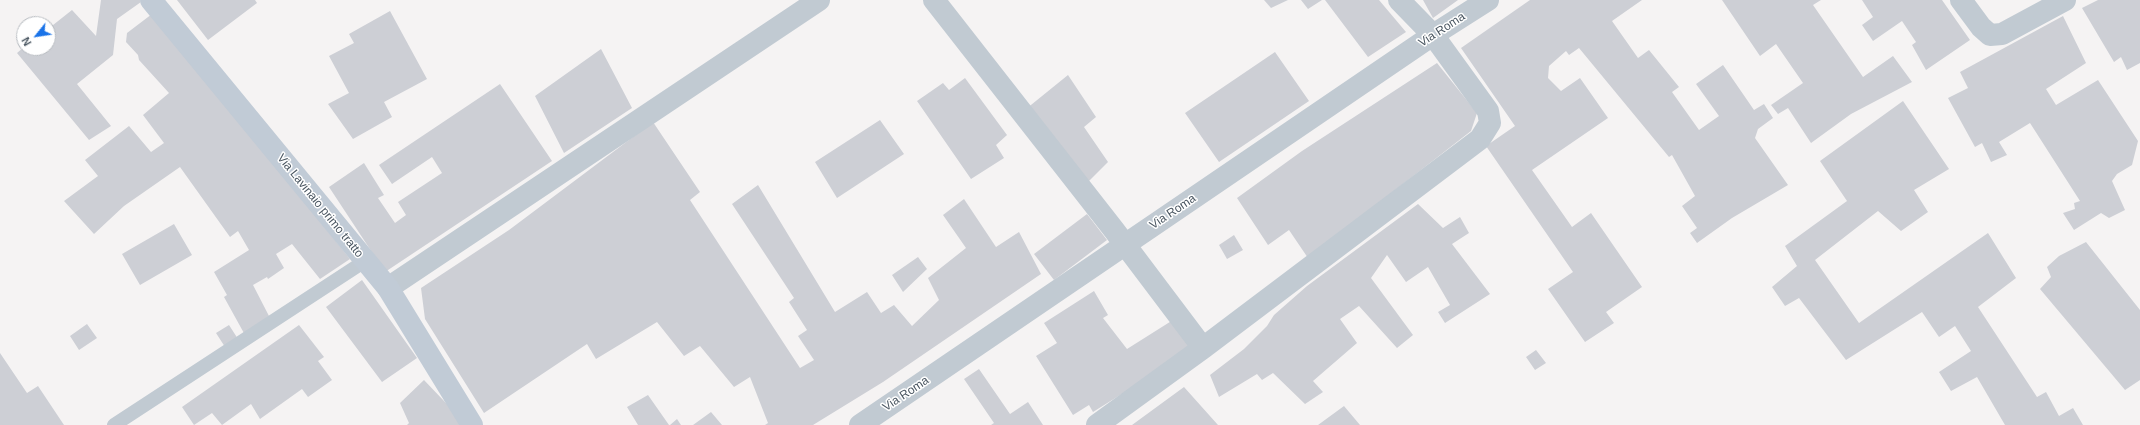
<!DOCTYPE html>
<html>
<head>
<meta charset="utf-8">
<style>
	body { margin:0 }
	#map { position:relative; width:2140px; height:425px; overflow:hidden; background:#f5f3f3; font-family:Helvetica,sans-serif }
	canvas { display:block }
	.north { position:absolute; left:16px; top:16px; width:40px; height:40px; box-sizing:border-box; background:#fff; border:1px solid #b7bbc0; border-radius:50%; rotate:240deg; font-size:11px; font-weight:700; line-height:16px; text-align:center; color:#4a5661 }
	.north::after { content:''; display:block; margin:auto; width:14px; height:18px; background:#1a73e8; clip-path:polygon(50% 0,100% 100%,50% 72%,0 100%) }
</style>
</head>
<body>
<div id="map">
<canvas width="2140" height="425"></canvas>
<div class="north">N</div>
</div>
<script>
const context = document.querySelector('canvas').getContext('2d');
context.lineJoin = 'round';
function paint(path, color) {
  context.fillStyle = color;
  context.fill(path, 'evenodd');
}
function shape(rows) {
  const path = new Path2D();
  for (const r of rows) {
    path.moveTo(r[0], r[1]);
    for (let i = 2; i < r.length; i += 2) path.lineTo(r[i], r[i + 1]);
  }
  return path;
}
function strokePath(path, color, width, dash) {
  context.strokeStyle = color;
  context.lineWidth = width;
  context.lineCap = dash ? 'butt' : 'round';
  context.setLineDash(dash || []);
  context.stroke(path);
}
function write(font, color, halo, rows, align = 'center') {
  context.font = font + ' Helvetica,sans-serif';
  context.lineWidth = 3;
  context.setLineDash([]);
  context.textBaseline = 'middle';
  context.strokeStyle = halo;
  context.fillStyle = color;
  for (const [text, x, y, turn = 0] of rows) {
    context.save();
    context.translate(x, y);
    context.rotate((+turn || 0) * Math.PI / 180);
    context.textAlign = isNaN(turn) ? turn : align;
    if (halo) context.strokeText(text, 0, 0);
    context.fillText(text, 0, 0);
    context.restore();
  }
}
paint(shape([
	[101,0,140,0,141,2,117,19,113,55,77,84,111,126,89,140,17,53,24,47,48,48,48,29,72,10,96,36],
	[177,0,255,0,257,3,208,40],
	[1264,0,1288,0,1271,8],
	[1301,0,1322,0,1308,9],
	[1325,0,1379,0,1406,32,1368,57],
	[1423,0,1458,0,1433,18],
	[1530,0,1642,0,1612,21,1638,58,1649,50,1679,87,1672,92,1699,130,1719,116,1696,84,1723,65,1754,110,1764,104,1773,118,1758,129,1755,138,1788,185,1732,218,1697,243,1690,233,1697,228,1682,206,1695,196,1672,155,1669,157,1579,48,1569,55,1566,51,1549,66,1548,78,1561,91,1580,78,1608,118,1532,170,1572,227,1591,213,1642,287,1606,312,1614,323,1585,342,1548,289,1573,272,1486,146,1515,126,1461,48],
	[1722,0,1821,0,1813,5,1863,77,1893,56,1912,82,1851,114,1811,143,1788,108,1778,114,1771,105,1803,83,1776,44,1760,56],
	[1862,0,1942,0,1970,40,1926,70,1912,45,1916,42,1902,21,1873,41,1862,25,1873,17],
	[2098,0,2140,0,2140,63,2127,70,2121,57,2114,62,2082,8],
	[390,11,427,79,384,102,392,117,353,139,328,104,349,93,329,56,354,43,349,34],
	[152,14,223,98,350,259,320,279,292,244,276,254,284,268,268,279,267,277,253,285,269,316,245,335,224,297,227,295,214,272,249,250,238,231,230,237,180,167,124,206,94,234,64,201,98,176,85,160,129,126,151,152,164,143,143,115,169,93,139,60,138,55,126,42,127,33],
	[2063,16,2086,63,2046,89,2056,105,2098,80,2138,141,2132,165,2117,174,2112,181,2125,210,2109,218,2101,213,2074,230,2063,213,2075,209,2074,203,2080,201,2030,123,1999,142,2007,155,1991,162,1982,143,1975,147,1948,98,1968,88,1960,72],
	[601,49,632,108,564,153,535,96],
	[1275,52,1309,101,1219,162,1185,113],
	[1437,63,1477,113,1471,131,1308,258,1289,230,1268,245,1237,198,1302,151],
	[1068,75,1096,117,1084,127,1108,162,1087,183,1026,109],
	[965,78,1007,135,996,145,1004,158,971,179,917,101,943,83,949,90],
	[500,84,552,161,385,272,329,187,364,163,384,195,378,198,395,223,406,215,398,202,442,173,432,157,392,184,379,165],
	[1903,101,1949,169,1914,190,1928,212,1901,231,1878,211,1815,260,1859,323,1988,233,2016,278,1978,307,2037,397,2046,392,2059,416,2073,408,2083,425,2005,425,1977,377,1951,391,1939,372,1971,351,1955,326,1939,337,1922,312,1846,360,1799,298,1785,306,1772,287,1797,266,1785,246,1847,201,1820,161],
	[880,120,904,154,837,198,815,162],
	[653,122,700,192,690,200,800,368,814,360,798,336,807,330,789,302,794,298,732,204,758,185,835,312,867,292,881,313,894,305,912,326,939,300,928,278,966,248,943,215,964,199,996,247,1019,232,1041,274,883,382,813,425,765,425,768,423,750,377,734,387,700,346,684,356,657,322,596,359,587,344,484,413,425,319,421,288,509,230],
	[1418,204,1443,228,1460,217,1469,233,1452,244,1490,294,1445,323,1438,312,1450,305,1428,267,1406,282,1387,255,1371,278,1413,335,1397,348,1359,306,1340,319,1357,343,1313,381,1323,392,1305,404,1273,373,1262,380,1257,374,1219,397,1210,375,1244,349,1267,326,1274,315,1307,286],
	[1087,214,1107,240,1054,280,1034,254],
	[174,224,192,255,140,285,122,254],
	[1234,235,1243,250,1227,259,1219,245],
	[2086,242,2140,310,2140,380,2125,390,2040,289,2051,277,2047,267,2059,256],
	[918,257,927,269,903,292,892,275],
	[362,280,417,358,382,382,326,307],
	[1094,291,1108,315,1103,318,1127,349,1173,320,1192,350,1093,412,1089,405,1073,415,1036,356,1057,343,1044,323],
	[87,324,97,338,79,350,70,336],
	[229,325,238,339,225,347,216,333],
	[299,325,324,357,318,361,332,380,308,397,302,389,260,419,251,404,222,425,212,413,194,425,182,407],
	[1536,350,1546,363,1535,370,1526,357],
	[0,353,27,393,38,386,64,425,0,425],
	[979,369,1010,414,1028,402,1043,425,991,425,994,423,964,379],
	[424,380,464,422,459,425,407,425,409,423,400,403],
	[1184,387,1218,425,1132,425],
	[648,395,669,425,638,425,627,407],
	[1344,406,1360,425,1318,425],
	[711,412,722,425,693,425],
	[677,419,681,425,670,425]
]), '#cdcfd5');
strokePath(shape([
	[114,425,365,261]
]), '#c1cad2', 14);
strokePath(shape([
	[934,0,1114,230,1203,348],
	[1961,0,1981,27,1990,35,2002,34,2065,0],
	[388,288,819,0],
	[860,425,1433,35,1488,0],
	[1097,425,1203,348,1480,139,1490,123,1488,111,1433,35,1399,0]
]), '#c1cad2', 22);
strokePath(shape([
	[151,0,388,288,472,425]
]), '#c1cbd6', 22);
write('12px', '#4a5661', '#fff', [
	["Via Roma",1442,30,-33],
	["Via Lavinaio primo tratto",320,206,51],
	["Via Roma",1173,212,-34],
	["Via Roma",906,394,-34]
]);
</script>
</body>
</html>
